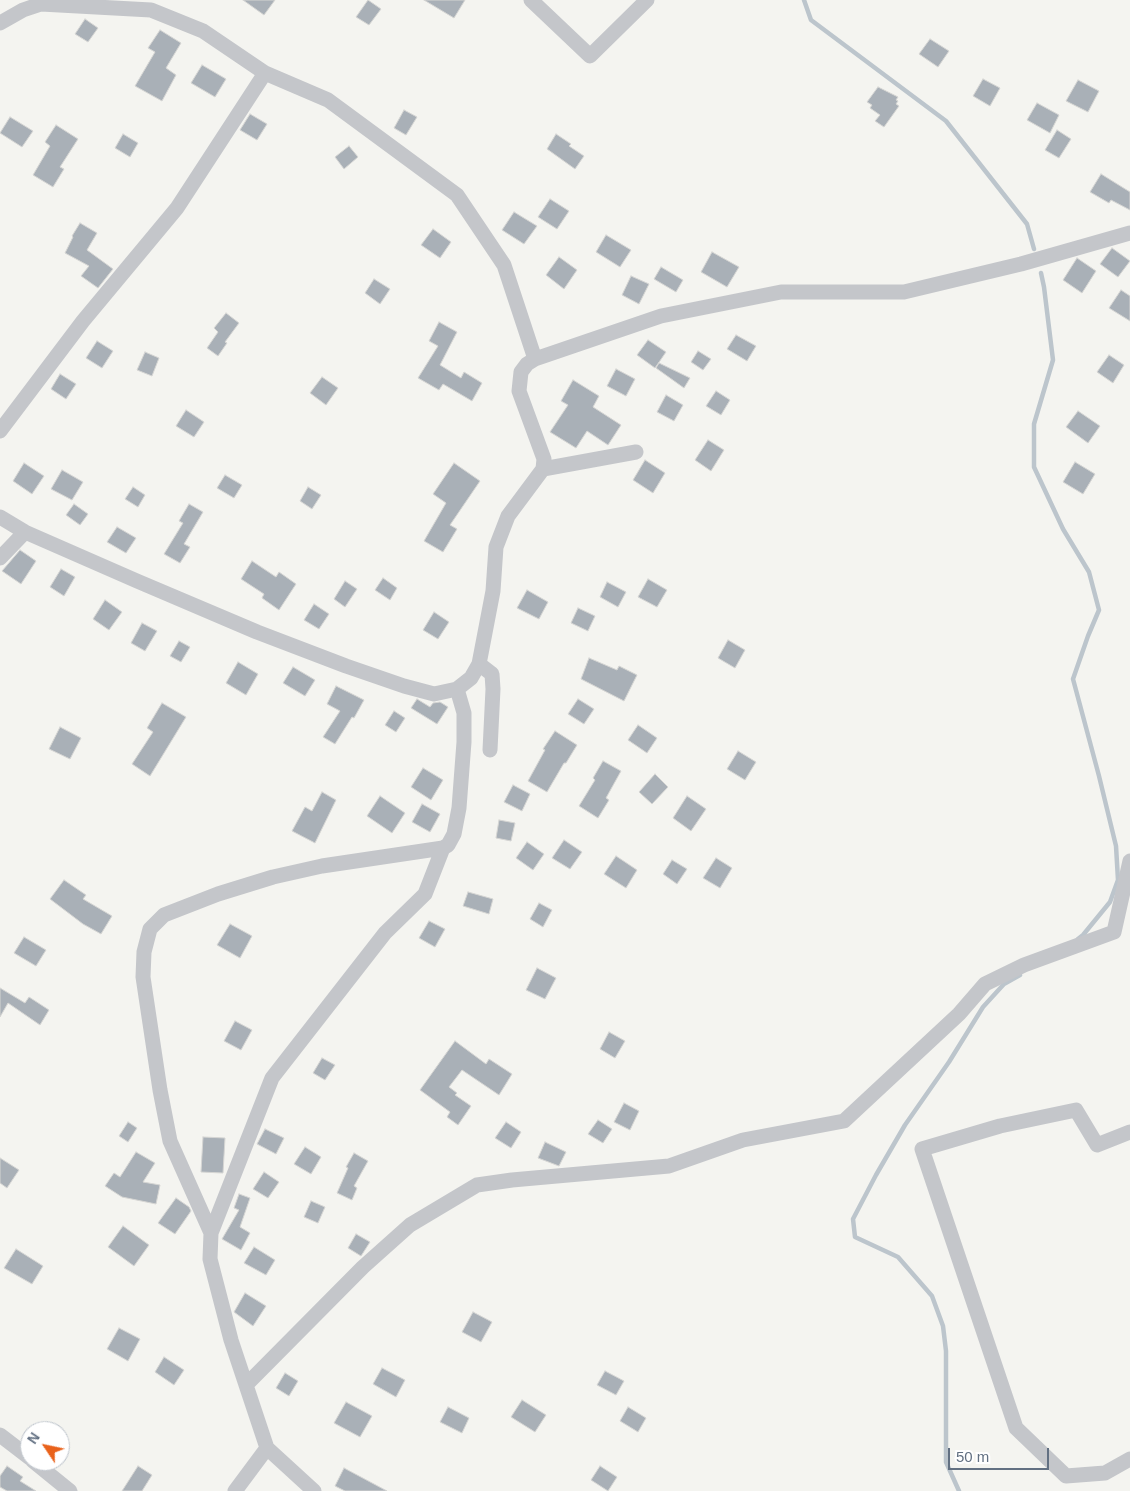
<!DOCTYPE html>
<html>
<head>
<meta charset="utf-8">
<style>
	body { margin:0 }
	#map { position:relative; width:1130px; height:1491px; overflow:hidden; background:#f4f4f0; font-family:Helvetica,sans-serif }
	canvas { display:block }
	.north { position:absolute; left:20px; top:1421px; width:50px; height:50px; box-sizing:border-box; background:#fff; border:1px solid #c0c6cd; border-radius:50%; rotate:304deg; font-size:14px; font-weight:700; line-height:20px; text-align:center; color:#627082 }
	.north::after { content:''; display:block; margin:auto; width:18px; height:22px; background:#e9621b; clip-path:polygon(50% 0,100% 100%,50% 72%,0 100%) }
	.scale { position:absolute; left:948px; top:1448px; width:101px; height:22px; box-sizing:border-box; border:2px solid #627082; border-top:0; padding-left:6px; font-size:15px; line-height:18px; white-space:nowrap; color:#627082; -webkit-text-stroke:4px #fff; paint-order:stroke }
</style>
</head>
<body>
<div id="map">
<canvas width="1130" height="1491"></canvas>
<div class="north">N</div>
<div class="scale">50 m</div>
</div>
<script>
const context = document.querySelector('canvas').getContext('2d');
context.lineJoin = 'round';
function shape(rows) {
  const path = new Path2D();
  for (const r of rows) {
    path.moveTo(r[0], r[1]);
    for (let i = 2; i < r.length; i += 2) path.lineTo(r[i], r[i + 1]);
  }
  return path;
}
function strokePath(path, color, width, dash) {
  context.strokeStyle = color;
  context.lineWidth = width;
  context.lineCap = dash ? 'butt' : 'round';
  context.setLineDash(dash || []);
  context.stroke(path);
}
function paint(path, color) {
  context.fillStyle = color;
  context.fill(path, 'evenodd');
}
strokePath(shape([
	[804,0,811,20,946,121,1027,224,1034,249],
	[1041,273,1044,287,1053,360,1034,424,1034,467,1063,529,1089,572,1099,610,1088,636,1073,679,1099,776,1116,846,1118,880,1110,902,1083,935,1078,939],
	[959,1491,946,1462,946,1351,943,1326,932,1296,898,1257,855,1237,853,1219,876,1175,905,1125,949,1062,983,1007,1004,984,1020,975]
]), '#bcc5cc', 4.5);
const building = shape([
	[243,0,275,0,264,15,243,0],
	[368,0,381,9,369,25,356,17,368,0],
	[424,0,465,0,454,18,424,0],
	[85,19,98,28,88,42,75,34,85,19],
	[160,30,181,43,166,68,176,75,162,101,135,86,155,52,148,48,160,30],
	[930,39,949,51,938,67,919,54,930,39],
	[202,65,226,79,215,97,191,83,202,65],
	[983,79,1000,88,990,106,973,96,983,79],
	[1078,80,1099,91,1088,112,1066,101,1078,80],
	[878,87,898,97,896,100,898,101,896,104,899,106,884,127,875,121,880,115,870,108,872,105,867,102,878,87],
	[1037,103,1059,115,1050,133,1027,120,1037,103],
	[404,110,417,117,406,135,394,128,404,110],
	[250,114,267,124,257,140,240,130,250,114],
	[10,117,33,131,22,147,0,133,10,117],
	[56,125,78,139,60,167,64,169,53,187,33,175,50,146,45,142,56,125],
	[1057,130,1071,139,1059,158,1045,150,1057,130],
	[123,134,138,143,130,157,115,148,123,134],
	[556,134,571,144,569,146,584,156,575,169,547,149,556,134],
	[349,146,358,157,344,169,335,157,349,146],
	[1101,174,1130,192,1130,210,1111,200,1109,203,1090,192,1101,174],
	[550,199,569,211,557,229,538,217,550,199],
	[514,212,537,226,524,244,502,230,514,212],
	[80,223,97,233,87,250,113,269,98,288,81,276,89,266,65,253,73,237,72,236,80,223],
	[433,229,451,242,440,258,421,245,433,229],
	[606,235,631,250,620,267,596,252,606,235],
	[1112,248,1130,261,1118,277,1100,264,1112,248],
	[712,252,739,267,727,287,701,272,712,252],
	[559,257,577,270,564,289,546,275,559,257],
	[1077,258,1096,271,1082,293,1063,280,1077,258],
	[661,267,683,280,676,292,654,279,661,267],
	[631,276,649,284,639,304,622,295,631,276],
	[374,279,390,289,380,304,365,293,374,279],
	[1121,290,1130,296,1130,321,1109,308,1121,290],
	[226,313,239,323,225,342,227,343,218,356,207,348,218,332,214,328,226,313],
	[439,322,457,332,440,365,461,378,464,372,482,383,472,401,443,384,439,390,418,378,438,346,429,341,439,322],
	[736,335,756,346,747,361,727,349,736,335],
	[648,340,666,352,655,368,637,355,648,340],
	[97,341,113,351,102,368,86,358,97,341],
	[698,351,711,359,703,370,691,362,698,351],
	[145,352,159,358,152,376,137,370,145,352],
	[1109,355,1124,365,1113,383,1097,372,1109,355],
	[659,363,690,378,684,388,656,368,659,363],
	[616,369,635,379,626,396,607,386,616,369],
	[60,374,76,384,66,399,51,389,60,374],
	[322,377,338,388,326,405,310,393,322,377],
	[573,380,599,396,593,407,621,425,608,445,587,431,576,448,550,432,568,405,561,401,573,380],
	[716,391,730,400,721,415,706,406,716,391],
	[666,395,683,405,674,421,657,412,666,395],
	[186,410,204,422,194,437,176,426,186,410],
	[1078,411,1100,426,1088,443,1066,427,1078,411],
	[708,440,724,450,711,471,695,460,708,440],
	[645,460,665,473,653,493,633,480,645,460],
	[1075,462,1095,474,1083,494,1063,482,1075,462],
	[24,463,44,476,32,494,13,481,24,463],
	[454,463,480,481,450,525,457,529,443,552,424,541,446,503,433,494,454,463],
	[62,470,83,482,72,500,51,489,62,470],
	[225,475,242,485,234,498,217,488,225,475],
	[133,487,145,495,138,507,125,499,133,487],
	[308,487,321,495,312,509,300,501,308,487],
	[74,504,88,514,80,525,66,515,74,504],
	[189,504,203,512,184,544,190,547,180,563,164,554,183,523,179,521,189,504],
	[117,527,136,538,126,553,107,542,117,527],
	[20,550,36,561,21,584,2,571,20,550],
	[252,561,276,577,279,572,296,584,279,610,262,598,264,594,241,579,252,561],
	[61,569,75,577,64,596,50,587,61,569],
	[383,578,397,588,390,600,375,590,383,578],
	[648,579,667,590,657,607,638,597,648,579],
	[345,581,357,589,345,607,334,599,345,581],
	[607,582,626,592,618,607,600,597,607,582],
	[527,590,548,602,539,619,517,608,527,590],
	[105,600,122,612,109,630,93,619,105,600],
	[314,604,329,614,319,629,304,620,314,604],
	[578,608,595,616,588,631,571,623,578,608],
	[434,612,449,622,438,639,423,630,434,612],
	[142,623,157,631,145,651,131,643,142,623],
	[728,640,745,650,735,668,718,658,728,640],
	[179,641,190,647,181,662,170,656,179,641],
	[589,658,617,670,619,666,637,675,624,701,581,679,589,658],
	[238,662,258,674,246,695,226,683,238,662],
	[293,667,315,680,305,696,283,683,293,667],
	[336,686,364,700,354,718,352,717,335,744,323,737,340,711,327,704,336,686],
	[417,699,430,707,433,703,440,702,448,707,437,724,411,708,417,699],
	[578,699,594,709,584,724,568,714,578,699],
	[162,703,186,717,150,776,132,764,153,732,147,728,162,703],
	[394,711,405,718,396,732,385,725,394,711],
	[638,725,657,738,647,753,628,740,638,725],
	[60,727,81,738,70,759,49,749,60,727],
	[555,731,577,745,566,763,564,763,547,792,528,781,545,750,543,749,555,731],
	[738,751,756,762,745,780,727,769,738,751],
	[603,761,621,771,606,798,609,800,598,818,579,806,595,780,593,778,603,761],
	[423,768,443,780,431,800,411,787,423,768],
	[655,774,668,787,652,804,639,792,655,774],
	[513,785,530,794,522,811,504,802,513,785],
	[322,792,336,800,315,843,292,831,305,807,312,811,322,792],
	[380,796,405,813,392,833,367,816,380,796],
	[687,796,706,809,691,831,673,818,687,796],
	[422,804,440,814,430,832,412,822,422,804],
	[499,820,515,823,511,841,496,838,499,820],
	[564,840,582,852,570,869,552,858,564,840],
	[527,842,544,854,533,870,516,858,527,842],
	[616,856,637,870,626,888,604,874,616,856],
	[716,858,732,868,720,888,703,878,716,858],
	[672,860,687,869,677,884,663,874,672,860],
	[64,880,86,895,83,899,112,916,101,934,83,924,50,899,64,880],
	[468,892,493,899,489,914,463,906,468,892],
	[539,903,552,910,543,927,530,919,539,903],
	[429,921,445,929,435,947,419,938,429,921],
	[230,924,252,936,240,958,217,945,230,924],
	[24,937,46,950,36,966,14,953,24,937],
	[537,968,556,978,545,999,526,990,537,968],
	[0,988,25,1003,29,997,49,1010,40,1025,8,1003,0,1017,0,988],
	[235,1021,252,1030,241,1050,224,1041,235,1021],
	[609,1032,625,1041,615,1058,600,1049,609,1032],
	[455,1041,486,1064,489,1059,512,1074,499,1095,462,1070,449,1087,457,1093,455,1095,471,1106,458,1125,447,1117,450,1112,420,1090,455,1041],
	[322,1058,335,1065,325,1080,313,1073,322,1058],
	[624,1103,639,1111,630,1130,614,1122,624,1103],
	[598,1120,612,1129,603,1143,588,1134,598,1120],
	[128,1122,137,1128,128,1142,119,1136,128,1122],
	[506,1122,521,1132,511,1148,495,1138,506,1122],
	[265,1129,284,1138,276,1154,257,1144,265,1129],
	[203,1137,225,1138,223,1173,201,1172,203,1137],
	[545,1142,566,1152,559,1166,538,1158,545,1142],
	[305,1147,321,1157,311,1174,294,1164,305,1147],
	[136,1152,155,1163,143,1182,160,1185,156,1204,122,1197,105,1186,114,1173,120,1177,136,1152],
	[354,1153,368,1161,354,1186,357,1188,352,1200,337,1193,348,1168,346,1167,354,1153],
	[0,1158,19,1170,7,1188,0,1183,0,1158],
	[264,1172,279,1182,268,1198,253,1189,264,1172],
	[239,1194,250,1198,240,1227,250,1233,241,1250,222,1239,239,1210,234,1208,239,1194],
	[176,1198,189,1207,191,1211,175,1234,158,1223,176,1198],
	[311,1201,325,1207,318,1223,304,1217,311,1201],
	[123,1226,149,1245,134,1266,108,1247,123,1226],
	[356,1234,370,1242,361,1256,348,1248,356,1234],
	[254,1247,275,1260,266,1275,244,1263,254,1247],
	[16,1249,43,1266,32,1284,4,1268,16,1249],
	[245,1293,266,1306,253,1326,234,1312,245,1293],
	[473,1312,492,1322,481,1342,462,1332,473,1312],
	[119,1328,140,1339,128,1361,107,1349,119,1328],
	[164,1357,184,1370,174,1385,155,1372,164,1357],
	[382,1368,405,1380,396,1397,373,1384,382,1368],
	[605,1371,624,1381,616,1395,597,1385,605,1371],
	[285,1373,298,1381,289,1396,276,1388,285,1373],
	[522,1400,546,1415,535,1432,511,1417,522,1400],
	[346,1402,372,1416,360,1437,334,1423,346,1402],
	[448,1407,469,1418,462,1433,440,1422,448,1407],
	[628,1407,646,1418,638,1432,620,1421,628,1407],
	[7,1466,23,1477,20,1481,36,1491,7,1491,0,1487,0,1476,7,1466],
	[138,1466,152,1475,142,1491,122,1491,138,1466],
	[600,1466,617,1477,608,1491,591,1480,600,1466],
	[344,1468,387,1491,345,1491,335,1486,344,1468]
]);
paint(building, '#a9b0b7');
strokePath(building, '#d5d5d3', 1);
strokePath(shape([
	[531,0,590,56,647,0],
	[0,23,23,10,41,4,151,10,203,31,265,73,328,100,457,195,504,265,535,359],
	[0,431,83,321,177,208,265,73],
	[543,469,636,452],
	[0,517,25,532,137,581,257,632,346,666,404,686,434,694,457,689,464,713,464,742,459,808,454,834,448,845,443,848,322,866,273,877,218,894,164,915,150,929,144,952,143,977,160,1090,170,1141,211,1233,210,1259,231,1340,267,1448,235,1491],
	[0,558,25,532],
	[479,664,492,674,493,689,490,750],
	[457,689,471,678,479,664,493,591,496,547,508,516,543,469,544,459,519,391,521,372,527,364,535,359,661,316,781,292,904,292,1021,264,1130,233],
	[1130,1132,1097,1145,1076,1110,1000,1126,922,1149,1016,1428,1066,1476,1105,1473,1130,1459],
	[211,1233,272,1078,385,933,425,894,443,848],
	[246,1385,363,1267,410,1225,477,1185,512,1180,669,1166,743,1140,844,1121,959,1014,985,984,1024,965,1114,932,1130,861],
	[0,1435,30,1458],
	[267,1448,314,1491],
	[33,1461,70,1491]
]), '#c4c6ca', 15);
</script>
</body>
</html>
